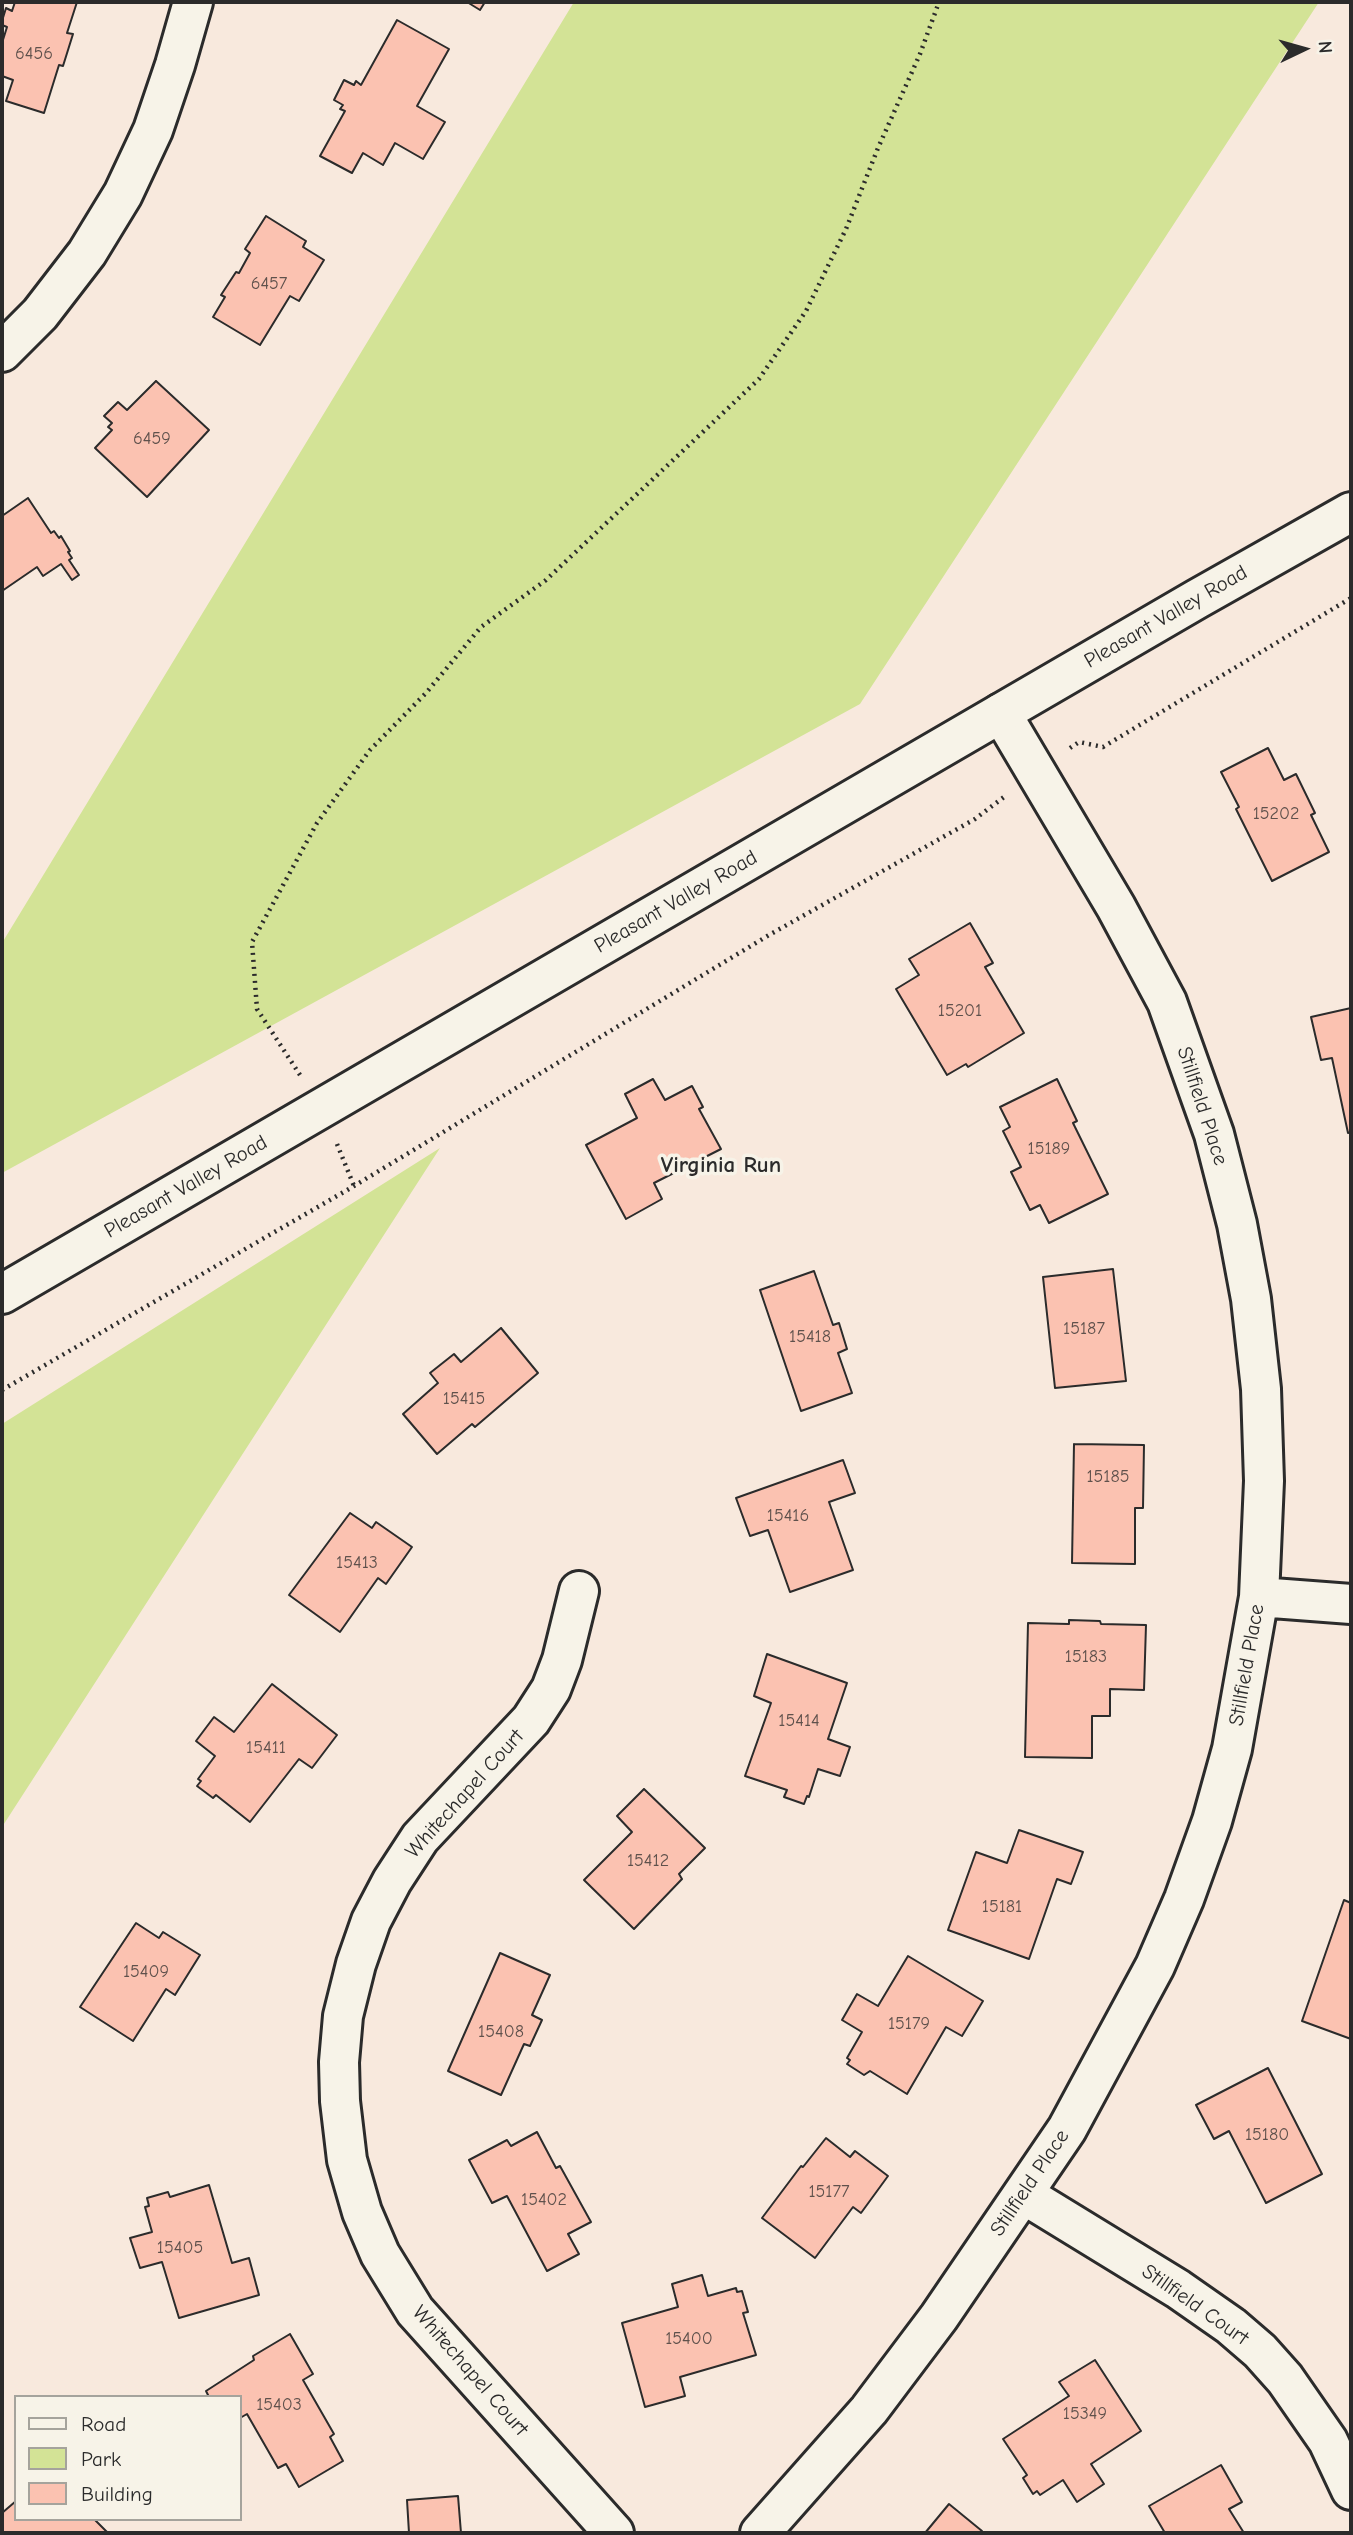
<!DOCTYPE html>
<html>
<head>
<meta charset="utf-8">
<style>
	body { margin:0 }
	#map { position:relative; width:1353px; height:2535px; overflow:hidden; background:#f8e9dd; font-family:"Comic Neue",sans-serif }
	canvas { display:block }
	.frame { position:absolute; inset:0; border:4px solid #2b2b2b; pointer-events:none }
	.legend { position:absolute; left:14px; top:2395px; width:228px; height:126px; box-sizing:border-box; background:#f7f3e8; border:2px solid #a5a39c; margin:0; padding:9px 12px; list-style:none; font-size:21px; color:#2b2b2b }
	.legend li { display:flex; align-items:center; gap:14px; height:35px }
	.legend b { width:35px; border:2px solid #a5a39c }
	.north { position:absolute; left:1269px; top:14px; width:70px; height:70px; -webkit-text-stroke:5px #f7f3e8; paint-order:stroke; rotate:85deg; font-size:19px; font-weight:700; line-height:28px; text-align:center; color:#2b2b2b }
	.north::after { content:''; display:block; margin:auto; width:24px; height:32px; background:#2b2b2b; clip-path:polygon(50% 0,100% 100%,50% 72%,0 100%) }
</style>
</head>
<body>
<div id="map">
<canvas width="1353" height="2535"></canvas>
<div class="frame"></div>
<ul class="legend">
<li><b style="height:9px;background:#f7f3e8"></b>Road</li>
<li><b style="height:19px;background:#d3e396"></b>Park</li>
<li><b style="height:19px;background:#fbc2b1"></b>Building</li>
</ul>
<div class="north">N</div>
</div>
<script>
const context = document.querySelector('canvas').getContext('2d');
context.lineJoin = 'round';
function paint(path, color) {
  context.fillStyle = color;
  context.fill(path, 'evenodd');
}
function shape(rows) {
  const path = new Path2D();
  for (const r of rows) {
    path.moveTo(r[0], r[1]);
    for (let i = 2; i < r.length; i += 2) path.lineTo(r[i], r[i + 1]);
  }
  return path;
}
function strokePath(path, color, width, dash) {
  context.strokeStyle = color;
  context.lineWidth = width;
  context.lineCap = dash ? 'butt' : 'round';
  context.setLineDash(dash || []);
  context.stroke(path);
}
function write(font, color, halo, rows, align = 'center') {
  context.font = font + ' "Comic Neue",sans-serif';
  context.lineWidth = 7;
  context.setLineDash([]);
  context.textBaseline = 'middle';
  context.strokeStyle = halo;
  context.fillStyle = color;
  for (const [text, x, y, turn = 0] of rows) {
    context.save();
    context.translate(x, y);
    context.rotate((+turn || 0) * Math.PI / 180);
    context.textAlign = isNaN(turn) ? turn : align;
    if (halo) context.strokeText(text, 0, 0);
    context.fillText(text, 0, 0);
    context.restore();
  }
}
paint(shape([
	[574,2,1319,2,860,704,2,1173,2,943],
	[440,1148,2,1827,2,1424]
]), '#d3e396');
const building = shape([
	[15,2,77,2,67,33,73,34,63,66,59,65,44,113,6,101,13,80,2,76,2,43,7,27,2,25,2,21,6,8,12,11,15,2],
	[467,2,485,2,480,10,467,2],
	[397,20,449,49,417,106,445,122,423,159,395,143,383,165,363,153,352,173,320,156,345,111,340,109,343,105,334,100,344,80,354,85,356,81,361,85,397,20],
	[266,216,306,241,303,247,324,260,299,301,290,296,260,345,213,317,225,297,221,295,236,272,239,273,250,253,245,249,266,216],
	[156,381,209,430,147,497,95,448,112,430,108,427,112,423,104,416,118,402,127,410,156,381],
	[28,498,51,533,54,531,59,538,61,536,70,551,68,552,72,558,69,560,79,575,72,580,61,564,43,576,37,567,2,591,2,516,28,498],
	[1268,748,1284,780,1296,774,1315,813,1311,815,1329,852,1272,881,1236,809,1239,807,1221,772,1268,748],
	[970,923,993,963,985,967,1024,1033,968,1067,966,1064,947,1075,896,989,919,975,909,959,970,923],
	[1351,1008,1351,1132,1348,1133,1332,1058,1321,1060,1311,1017,1351,1008],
	[653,1079,665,1100,692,1086,703,1107,699,1109,721,1149,654,1183,662,1199,626,1219,586,1145,637,1118,625,1094,653,1079],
	[1057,1079,1077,1121,1073,1123,1108,1194,1049,1223,1040,1205,1030,1210,1011,1172,1021,1167,1003,1131,1010,1127,1000,1107,1057,1079],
	[1113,1269,1126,1381,1055,1388,1043,1277,1113,1269],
	[814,1271,833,1325,839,1323,847,1349,838,1353,852,1393,801,1411,760,1290,814,1271],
	[501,1328,538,1373,475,1427,472,1424,437,1454,403,1414,438,1383,430,1373,454,1354,461,1362,501,1328],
	[1074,1444,1144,1445,1143,1508,1135,1508,1135,1564,1072,1563,1074,1444],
	[843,1460,855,1493,829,1502,853,1570,790,1592,768,1530,750,1536,736,1498,843,1460],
	[350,1513,372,1528,376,1522,412,1547,386,1584,378,1578,340,1632,289,1595,350,1513],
	[1069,1620,1100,1621,1101,1624,1146,1625,1144,1690,1110,1689,1110,1716,1092,1716,1092,1758,1025,1757,1028,1623,1069,1624,1069,1620],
	[767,1654,847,1683,828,1739,850,1747,840,1776,818,1769,809,1797,807,1796,804,1804,784,1797,787,1790,745,1776,771,1703,754,1696,767,1654],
	[272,1684,337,1735,312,1768,299,1759,250,1822,216,1795,213,1798,197,1786,201,1781,198,1779,215,1756,196,1741,214,1717,234,1732,272,1684],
	[644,1789,705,1848,679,1874,682,1879,634,1929,584,1880,632,1832,617,1816,644,1789],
	[1019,1830,1083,1852,1071,1884,1057,1879,1029,1959,948,1930,976,1852,1007,1863,1019,1830],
	[1344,1900,1351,1903,1351,2039,1302,2021,1344,1900],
	[136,1923,159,1938,163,1932,200,1955,175,1995,166,1989,133,2041,80,2007,136,1923],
	[500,1953,550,1975,532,2015,542,2020,530,2046,524,2044,501,2095,448,2071,500,1953],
	[908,1956,983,2001,962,2036,946,2027,907,2094,870,2071,864,2075,847,2064,850,2060,847,2058,862,2032,842,2020,857,1994,878,2006,908,1956],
	[1268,2068,1322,2174,1266,2203,1229,2131,1214,2139,1196,2105,1268,2068],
	[537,2132,556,2168,560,2166,591,2222,568,2234,579,2254,547,2271,507,2196,492,2203,469,2160,507,2140,511,2146,537,2132],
	[826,2138,850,2157,855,2151,888,2176,861,2213,853,2207,815,2258,762,2218,801,2166,803,2167,826,2138],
	[209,2185,232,2263,249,2258,259,2295,179,2318,162,2262,140,2268,130,2238,152,2232,145,2207,149,2206,147,2198,168,2192,170,2197,209,2185],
	[702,2275,708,2296,736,2288,737,2292,742,2291,748,2312,743,2313,756,2355,680,2377,685,2396,645,2407,622,2323,678,2307,672,2284,702,2275],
	[290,2334,313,2374,303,2380,334,2434,330,2437,343,2461,299,2487,286,2464,278,2468,247,2414,240,2418,240,2397,209,2397,206,2391,254,2360,253,2356,290,2334],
	[1095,2360,1141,2431,1091,2464,1104,2484,1077,2502,1063,2480,1040,2495,1037,2491,1033,2494,1023,2478,1027,2475,1003,2439,1069,2396,1059,2382,1095,2360],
	[1221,2465,1242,2502,1229,2509,1244,2533,1165,2533,1149,2506,1221,2465],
	[458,2496,461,2533,409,2533,407,2500,458,2496],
	[16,2501,16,2519,94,2519,108,2533,2,2533,2,2513,16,2501],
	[949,2504,982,2531,980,2533,925,2533,949,2504]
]);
paint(building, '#fbc2b1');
strokePath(building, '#2b2b2b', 2);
const minor = shape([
	[2,352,40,314,87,253,123,194,153,130,175,65,193,2],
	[579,1591,562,1660,551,1689,531,1720,420,1838,392,1881,371,1921,356,1964,343,2016,339,2062,340,2101,347,2160,362,2212,380,2254,415,2311,614,2533],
	[1259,1597,1351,1604],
	[1023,2194,1178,2289,1231,2326,1260,2351,1285,2379,1328,2441,1351,2490],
	[760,2533,869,2410,939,2317,1067,2129,1155,1966,1184,1899,1212,1821,1232,1749,1259,1597,1264,1481,1261,1389,1251,1299,1237,1224,1214,1134,1167,1002,1116,907,1001,713]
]);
const major = shape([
	[2,1294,1197,599,1351,512]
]);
strokePath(minor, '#2b2b2b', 44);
strokePath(major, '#2b2b2b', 44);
strokePath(shape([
	[1070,748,1079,742,1103,747,1351,598],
	[300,1075,257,1009,252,942,317,823,370,750,426,693,481,627,546,580,759,379,806,311,846,229,878,148,920,54,939,2],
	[337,1144,354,1186],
	[2,1390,354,1186,769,935,975,819,1004,797]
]), '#2b2b2b', 4.5, [2, 5]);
strokePath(minor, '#f7f3e8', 38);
strokePath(major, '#f7f3e8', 38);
write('18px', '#5f514c', null, [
	["6456",34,54],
	["6457",269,284],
	["6459",152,439],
	["15202",1276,814],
	["15201",960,1011],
	["15189",1049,1149],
	["15187",1084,1329],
	["15418",810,1337],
	["15415",464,1399],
	["15185",1108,1477],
	["15416",788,1516],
	["15413",357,1563],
	["15183",1086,1657],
	["15414",799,1721],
	["15411",266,1748],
	["15412",648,1861],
	["15181",1002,1907],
	["15409",146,1972],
	["15179",909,2024],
	["15408",501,2032],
	["15180",1267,2135],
	["15177",829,2192],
	["15402",544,2200],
	["15405",180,2248],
	["15400",689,2339],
	["15403",279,2405],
	["15349",1085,2414]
]);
write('21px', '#2b2b2b', '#f7f3e8', [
	["Pleasant Valley Road",1166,617,-30],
	["Pleasant Valley Road",676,902,-30],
	["Stillfield Place",1202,1106,72],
	["Pleasant Valley Road",186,1187,-30],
	["Stillfield Place",1247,1665,-80],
	["Whitechapel Court",465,1794,-48],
	["Stillfield Place",1030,2183,-56],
	["Stillfield Court",1195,2305,35],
	["Whitechapel Court",470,2371,49]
]);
write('bold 23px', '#2b2b2b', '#f7f3e8', [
	["Virginia Run",721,1165]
]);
</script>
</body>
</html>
